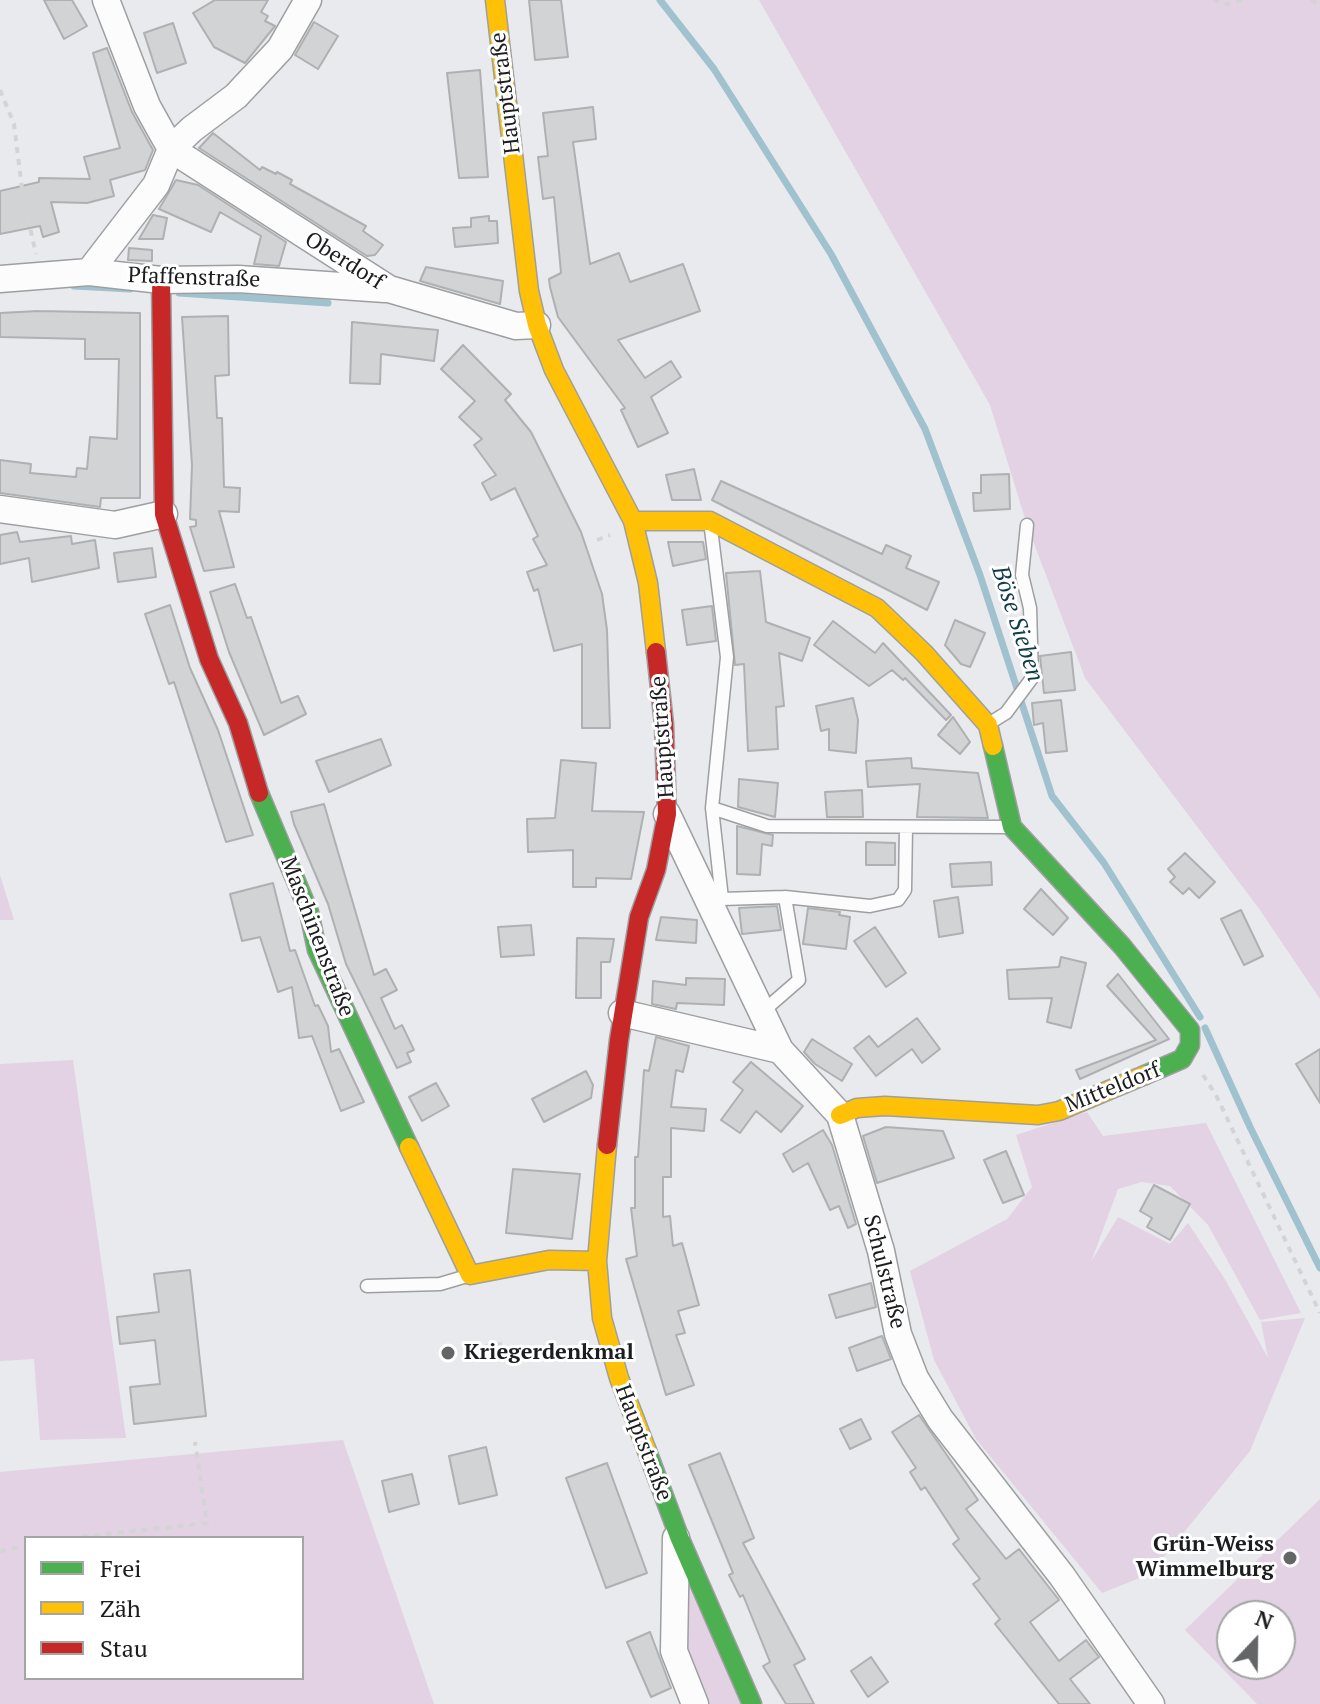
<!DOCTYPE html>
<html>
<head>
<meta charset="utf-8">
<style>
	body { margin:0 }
	#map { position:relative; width:1320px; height:1704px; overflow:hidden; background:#e9eaed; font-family:"PT Serif",serif }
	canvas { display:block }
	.legend { position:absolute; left:24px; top:1536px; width:280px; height:144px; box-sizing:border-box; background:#fff; border:2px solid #a4a5a5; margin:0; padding:10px 14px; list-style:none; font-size:24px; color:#1c1d1f }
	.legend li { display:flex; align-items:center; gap:16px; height:40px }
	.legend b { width:40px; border:2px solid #a4a5a5 }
	.north { position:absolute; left:1216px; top:1600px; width:80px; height:80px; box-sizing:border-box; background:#fff; border:2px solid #a4a5a5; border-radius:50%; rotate:22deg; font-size:22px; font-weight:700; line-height:32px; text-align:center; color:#1c1d1f }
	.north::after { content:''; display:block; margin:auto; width:28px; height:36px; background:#646567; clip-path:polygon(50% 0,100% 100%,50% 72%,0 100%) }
</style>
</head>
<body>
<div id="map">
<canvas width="1320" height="1704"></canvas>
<ul class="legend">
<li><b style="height:10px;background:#4caf50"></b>Frei</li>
<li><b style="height:10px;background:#ffc107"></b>Zäh</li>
<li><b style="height:10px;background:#c62828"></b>Stau</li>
</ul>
<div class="north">N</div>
</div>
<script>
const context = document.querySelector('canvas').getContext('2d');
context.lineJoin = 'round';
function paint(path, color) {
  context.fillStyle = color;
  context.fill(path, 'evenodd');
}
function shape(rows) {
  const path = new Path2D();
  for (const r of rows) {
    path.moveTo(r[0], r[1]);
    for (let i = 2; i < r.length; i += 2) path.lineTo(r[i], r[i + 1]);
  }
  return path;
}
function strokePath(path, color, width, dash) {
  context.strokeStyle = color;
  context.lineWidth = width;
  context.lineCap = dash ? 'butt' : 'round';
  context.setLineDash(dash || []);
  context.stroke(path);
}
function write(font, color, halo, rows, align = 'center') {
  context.font = font + ' "PT Serif",serif';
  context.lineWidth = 6;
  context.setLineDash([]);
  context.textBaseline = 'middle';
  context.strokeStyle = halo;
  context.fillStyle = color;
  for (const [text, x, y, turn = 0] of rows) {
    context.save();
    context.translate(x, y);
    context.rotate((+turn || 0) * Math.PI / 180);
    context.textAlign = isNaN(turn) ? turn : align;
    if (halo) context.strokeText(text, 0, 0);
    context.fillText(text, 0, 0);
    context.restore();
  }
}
paint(shape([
	[759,0,1320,0,1320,999,1260,910,1085,678,1027,525,990,405],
	[0,875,14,920,0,920],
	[73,1060,126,1438,40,1440,34,1359,0,1361,0,1064],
	[1087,1112,1103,1136,1206,1123,1301,1313,1260,1320,1208,1225,1170,1186,1142,1182,1118,1189,1091,1262,1118,1217,1170,1244,1188,1223,1226,1281,1268,1358,1261,1322,1305,1318,1250,1451,1150,1574,1102,1593,976,1439,934,1360,910,1271,1007,1219,1032,1187,1016,1135],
	[343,1440,434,1704,0,1704,0,1472],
	[26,1538,302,1538,302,1678,26,1678],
	[1320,1499,1320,1704,1257,1704,1185,1630],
	[1232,1616,1280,1616,1280,1664,1232,1664],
	[685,1579,743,1704,705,1704,680,1646]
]), '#e2d2e4');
strokePath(shape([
	[660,0,714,69,831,254,925,429,980,575,1052,796,1104,863,1200,1017],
	[74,286,130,289],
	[179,293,328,303],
	[1205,1028,1250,1127,1320,1268]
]), '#a0c1ce', 7);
const building = shape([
	[44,0,72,0,87,26,64,39,44,0],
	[215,0,268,0,261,12,268,16,265,21,275,26,245,63,214,47,193,13,215,0],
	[529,0,561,0,568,57,535,60,529,0],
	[314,22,338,36,318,69,295,55,314,22],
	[173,23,186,63,157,73,144,33,173,23],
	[107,48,132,112,153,150,145,170,110,180,114,196,87,203,51,202,59,232,43,237,40,226,0,234,0,191,39,182,39,178,90,179,84,157,120,148,93,53,107,48],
	[480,70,488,177,459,178,447,73,480,70],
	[593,107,596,139,573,142,590,264,619,253,630,282,683,264,700,311,618,340,645,378,671,361,681,377,651,397,668,433,638,447,621,410,625,408,558,317,550,287,549,279,561,273,554,197,543,199,538,157,548,156,543,113,593,107],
	[213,133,260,170,262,167,276,174,277,172,292,180,290,184,366,226,363,231,383,245,375,255,367,256,199,148,213,133],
	[176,180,198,185,286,242,279,266,254,264,261,236,220,212,211,232,159,209,176,180],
	[153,215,167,218,163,239,139,239,153,215],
	[489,216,489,221,497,221,498,243,455,247,453,228,471,227,471,218,489,216],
	[129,248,152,250,152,261,128,260,129,248],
	[426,267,503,281,500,304,420,281,426,267],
	[38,311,140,313,140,498,101,498,100,507,0,493,0,460,31,464,30,473,76,477,77,468,87,469,90,437,117,439,119,359,85,359,85,339,0,337,0,313,38,311],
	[228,316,229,375,215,376,217,418,222,418,224,487,240,488,239,512,219,511,234,567,204,571,190,527,196,526,196,520,190,519,192,465,182,317,228,316],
	[352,322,438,330,434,361,381,354,380,384,350,383,352,322],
	[463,345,511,394,505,400,531,432,581,532,602,594,607,630,610,728,582,728,582,644,554,651,538,589,534,591,527,572,547,565,533,539,538,536,515,488,491,500,482,483,496,475,474,445,482,439,459,417,475,401,441,369,463,345],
	[694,469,701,500,672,500,666,475,694,469],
	[1009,474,1010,509,974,511,973,493,981,493,981,475,1009,474],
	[721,481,882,554,886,545,911,556,906,568,939,582,927,610,712,500,721,481],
	[17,532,20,542,71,536,72,544,95,540,99,568,32,582,29,558,0,564,0,535,17,532],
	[668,542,703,542,706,559,673,566,668,542],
	[152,548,156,577,118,582,114,553,152,548],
	[760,571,766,622,810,638,802,661,779,653,784,706,776,707,778,749,748,751,744,664,735,665,726,573,760,571],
	[235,584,247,618,251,617,281,703,298,696,306,714,264,735,229,652,210,592,235,584],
	[170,605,190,668,218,730,253,835,226,842,174,682,169,684,145,614,170,605],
	[712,606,716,641,687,645,682,610,712,606],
	[955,620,985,633,970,667,961,664,945,645,955,620],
	[833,621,875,653,883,643,951,715,946,720,905,678,903,680,892,670,869,686,814,645,833,621],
	[1071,652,1075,690,1044,693,1040,656,1071,652],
	[853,698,858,720,856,753,829,750,829,729,821,731,816,706,853,698],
	[1061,700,1067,751,1046,753,1043,723,1034,725,1032,703,1061,700],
	[953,717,970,742,960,754,938,735,953,717],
	[381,739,391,765,329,792,316,761,381,739],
	[911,758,912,768,978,773,988,818,917,817,920,784,868,787,866,761,911,758],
	[561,760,596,763,592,811,644,812,631,879,596,878,596,887,573,887,573,850,528,852,527,819,555,818,561,760],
	[739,779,778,783,775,817,738,807,739,779],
	[862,790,863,817,827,817,825,792,862,790],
	[324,804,374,975,386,969,397,990,381,998,395,1029,402,1025,414,1050,407,1053,411,1062,397,1068,346,964,328,904,294,824,291,812,324,804],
	[737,826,773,835,772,846,762,844,760,875,737,874,737,826],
	[866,842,895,843,895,865,866,865,866,842],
	[1185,853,1215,882,1199,898,1189,888,1183,894,1170,882,1175,877,1168,869,1185,853],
	[991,862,992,885,952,887,950,864,991,862],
	[273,883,290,951,295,950,315,1006,318,1005,328,1026,331,1052,339,1049,364,1102,341,1111,312,1036,299,1038,292,987,278,992,260,937,242,941,230,894,273,883],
	[1041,889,1068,918,1053,935,1024,909,1041,889],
	[958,897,963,933,939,937,934,901,958,897],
	[777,906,781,930,742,934,739,908,777,906],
	[808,908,840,912,839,915,850,917,846,949,803,944,808,908],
	[1241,910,1263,956,1244,965,1221,919,1241,910],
	[661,917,697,920,696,943,656,940,661,917],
	[531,925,534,955,501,957,498,927,531,925],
	[875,927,906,973,886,987,854,941,875,927],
	[577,938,614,939,610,962,601,962,601,998,576,998,577,938],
	[1061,957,1086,963,1071,1028,1047,1022,1052,998,1009,999,1007,970,1059,967,1061,957],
	[1118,974,1169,1039,1080,1079,1076,1070,1156,1040,1107,986,1118,974],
	[686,978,725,979,724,1005,677,1003,676,1009,652,1004,653,981,686,985,686,978],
	[917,1018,940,1049,922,1063,912,1049,876,1076,854,1048,869,1036,878,1047,917,1018],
	[656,1037,689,1046,683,1072,676,1070,671,1107,706,1109,704,1131,671,1128,671,1177,663,1177,663,1217,670,1216,673,1246,682,1243,699,1305,678,1311,685,1333,676,1335,694,1385,666,1395,626,1259,637,1256,631,1208,635,1208,635,1157,638,1157,644,1070,649,1071,656,1037],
	[812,1039,852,1064,842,1081,815,1064,804,1052,812,1039],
	[1320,1049,1320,1103,1296,1064,1320,1049],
	[751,1062,803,1106,781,1132,756,1111,740,1133,721,1120,743,1090,733,1082,751,1062],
	[586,1071,593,1085,591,1098,544,1122,532,1099,586,1071],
	[436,1083,449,1106,422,1121,409,1097,436,1083],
	[886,1127,943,1131,954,1158,877,1183,863,1136,886,1127],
	[823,1130,832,1145,856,1224,848,1228,839,1206,830,1210,808,1163,793,1172,783,1154,823,1130],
	[1006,1151,1024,1195,1003,1203,984,1160,1006,1151],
	[513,1169,580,1174,572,1239,506,1233,513,1169],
	[1154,1185,1190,1204,1170,1240,1147,1227,1152,1218,1140,1211,1154,1185],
	[190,1270,206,1416,134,1424,130,1387,160,1384,155,1340,120,1344,117,1317,159,1312,154,1274,190,1270],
	[871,1283,876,1307,836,1318,829,1295,871,1283],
	[882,1336,891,1359,857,1371,849,1348,882,1336],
	[919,1415,978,1500,966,1509,1006,1559,1019,1549,1059,1600,1030,1622,1059,1661,1086,1640,1099,1657,1070,1679,1090,1704,1059,1704,995,1624,1000,1619,973,1584,980,1579,953,1544,959,1539,925,1487,921,1490,910,1472,916,1468,892,1432,919,1415],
	[861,1419,871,1439,850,1449,840,1429,861,1419],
	[486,1447,497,1495,459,1504,449,1456,486,1447],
	[720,1453,754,1538,743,1543,805,1659,794,1665,814,1704,786,1704,763,1666,770,1662,743,1595,740,1597,729,1575,733,1573,689,1465,720,1453],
	[607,1463,647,1573,606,1588,566,1478,607,1463],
	[412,1474,419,1504,389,1512,382,1481,412,1474],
	[650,1632,671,1688,651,1697,627,1642,650,1632],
	[871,1657,888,1682,868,1697,851,1671,871,1657]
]);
paint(building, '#d1d3d5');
strokePath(building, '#afb0b2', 2);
const lane = shape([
	[711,529,727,657,712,808,722,899,785,897,870,906,898,900,905,890,906,827],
	[990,723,1006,713,1032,678,1030,608,1022,575,1027,525],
	[712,808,767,826,1010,827],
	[761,1013,799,980,785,897],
	[367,1286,440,1284,467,1276]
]);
const street = shape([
	[106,0,147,106,171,149,389,289,516,326,537,325],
	[89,272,156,185,171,149,192,129,236,96,280,49,308,0],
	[0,279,89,272,161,280,238,279,385,289],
	[0,509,115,525,164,514],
	[667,814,780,1050,840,1115,881,1251,898,1334,915,1378,940,1419,1062,1576,1151,1704],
	[622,1013,780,1050],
	[676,1538,674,1651,695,1704]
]);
const fast = shape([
	[993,746,1012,827,1122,946,1190,1030,1190,1045,1182,1059,1145,1075],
	[259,793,309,912,317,950,409,1147],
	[647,1451,680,1539,752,1704]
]);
const slow = shape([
	[495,0,529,291,537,325,554,370,633,521,648,583,656,652],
	[633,521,710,521,877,608,924,653,988,725,993,746],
	[840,1115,857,1108,885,1106,1038,1115,1059,1111,1145,1075],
	[607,1145,597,1261,602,1318,619,1378,647,1451],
	[409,1147,470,1275,549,1260,597,1261]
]);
const jam = shape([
	[161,280,164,514,209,659,238,723,259,793],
	[607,1145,619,1040,639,917,656,870,667,814,664,724,656,652]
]);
strokePath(lane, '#9e9fa1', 15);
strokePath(street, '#9e9fa1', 29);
strokePath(fast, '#9e9fa1', 21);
strokePath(slow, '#9e9fa1', 21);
strokePath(jam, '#9e9fa1', 21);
strokePath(shape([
	[1213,0,1228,4,1243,0],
	[1311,0,1320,5],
	[0,90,14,124,23,197,36,254],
	[597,540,610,535],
	[1203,1075,1216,1095,1320,1313],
	[486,1346,502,1344],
	[70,1538,207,1523,195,1442],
	[0,1551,26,1546]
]), '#d4d4d5', 4, [6, 6]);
strokePath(lane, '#fcfcfc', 12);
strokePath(street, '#fcfcfc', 26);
strokePath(fast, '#4caf50', 18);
strokePath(slow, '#ffc107', 18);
strokePath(jam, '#c62828', 18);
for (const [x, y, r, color] of [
	[448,1353,8,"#646567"],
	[1290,1558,8,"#646567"]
]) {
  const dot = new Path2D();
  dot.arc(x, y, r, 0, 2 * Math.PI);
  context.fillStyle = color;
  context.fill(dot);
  strokePath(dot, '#fff', 3);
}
write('22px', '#1c1d1f', '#fff', [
	["Hauptstraße",506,93,-97],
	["Oberdorf",344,261,32],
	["Pfaffenstraße",194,278,2],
	["Hauptstraße",663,737,-94],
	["Maschinenstraße",317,937,69],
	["Mitteldorf",1113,1088,-22],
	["Schulstraße",884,1272,76],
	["Hauptstraße",643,1443,69]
]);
write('bold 22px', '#1c1d1f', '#fff', [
	["Kriegerdenkmal",464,1353],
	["Grün-Weiss",1274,1545,"right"],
	["Wimmelburg",1274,1570,"right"]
], 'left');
write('italic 24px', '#113c49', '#fff', [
	["Böse Sieben",1017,624,72]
]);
</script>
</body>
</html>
